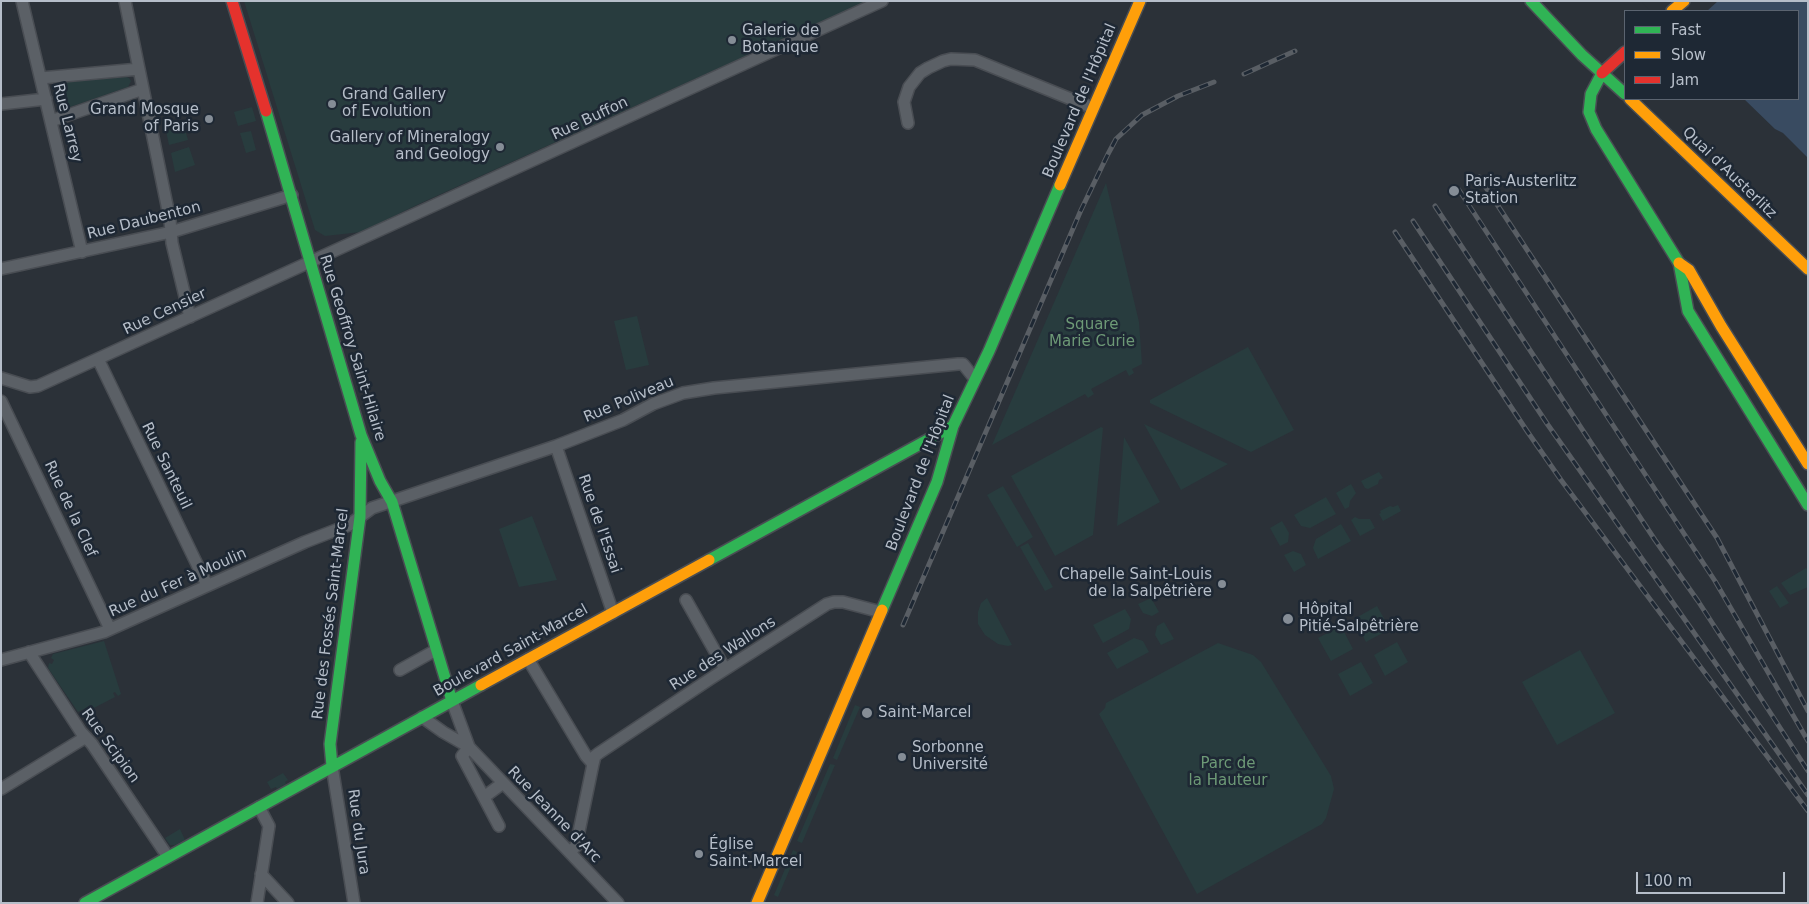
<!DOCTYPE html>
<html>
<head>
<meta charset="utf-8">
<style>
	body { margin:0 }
	#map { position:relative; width:1809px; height:904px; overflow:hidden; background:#2b3138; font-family:"DejaVu Sans",sans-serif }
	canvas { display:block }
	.frame { position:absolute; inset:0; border:2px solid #b6bec9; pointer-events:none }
	.legend { position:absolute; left:1624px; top:10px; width:175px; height:90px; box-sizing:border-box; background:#1e2834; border:1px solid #5b6470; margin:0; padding:6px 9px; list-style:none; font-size:15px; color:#b6bec9 }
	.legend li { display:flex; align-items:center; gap:10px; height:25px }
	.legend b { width:25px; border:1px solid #5b6470 }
	.scale { position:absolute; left:1636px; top:872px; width:149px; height:22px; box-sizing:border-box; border:2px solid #b6bec9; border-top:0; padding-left:6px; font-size:15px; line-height:18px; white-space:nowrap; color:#b6bec9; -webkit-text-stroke:4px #1e2834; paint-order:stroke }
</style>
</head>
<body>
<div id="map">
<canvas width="1809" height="904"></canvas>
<div class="frame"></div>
<ul class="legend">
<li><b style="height:6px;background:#30b455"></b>Fast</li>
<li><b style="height:6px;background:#ff9f0a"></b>Slow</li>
<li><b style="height:6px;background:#e5322d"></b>Jam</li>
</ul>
<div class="scale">100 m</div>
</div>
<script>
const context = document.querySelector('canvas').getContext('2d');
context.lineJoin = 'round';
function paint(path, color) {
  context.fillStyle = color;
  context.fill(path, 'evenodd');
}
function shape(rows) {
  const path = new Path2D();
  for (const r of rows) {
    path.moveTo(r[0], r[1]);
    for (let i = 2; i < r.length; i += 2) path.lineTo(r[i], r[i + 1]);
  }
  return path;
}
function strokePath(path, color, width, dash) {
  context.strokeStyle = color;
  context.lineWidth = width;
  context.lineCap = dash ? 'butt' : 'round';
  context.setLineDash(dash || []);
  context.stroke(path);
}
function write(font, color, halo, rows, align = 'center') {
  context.font = font + ' "DejaVu Sans",sans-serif';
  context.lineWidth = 5;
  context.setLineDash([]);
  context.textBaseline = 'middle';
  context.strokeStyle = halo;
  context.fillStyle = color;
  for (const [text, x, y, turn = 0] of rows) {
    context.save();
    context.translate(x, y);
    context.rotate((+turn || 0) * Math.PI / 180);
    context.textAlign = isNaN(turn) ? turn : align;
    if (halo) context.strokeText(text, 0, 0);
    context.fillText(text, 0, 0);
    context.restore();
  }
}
paint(shape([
	[244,1,867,1,421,203,361,232,325,236,315,230],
	[126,77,129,78,131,81,128,87,64,109,59,106,55,87,57,83],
	[252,107,256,121,238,126,234,112],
	[184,126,188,140,169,145,166,131],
	[251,131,256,150,246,153,240,133],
	[189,147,195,165,175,172,171,153],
	[1106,183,1139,322,1142,364,1132,369,1134,373,1129,376,1126,370,1091,389,1094,394,1088,398,1085,394,992,445],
	[637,316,649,365,626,370,614,321],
	[1248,347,1294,430,1251,452,1150,403,1150,400],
	[1144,424,1228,464,1181,490],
	[1101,427,1103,428,1093,535,1055,556,1011,476],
	[1124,437,1160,502,1117,526],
	[1379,472,1383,478,1379,480,1378,484,1368,489,1365,488,1361,481],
	[1351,484,1356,493,1350,501,1349,507,1345,509,1336,493],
	[1003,486,1033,537,1017,547,987,495],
	[1326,497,1336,514,1310,528,1301,526,1294,515],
	[1398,505,1401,511,1383,521,1379,514,1381,513,1380,511,1390,506,1393,507],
	[532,516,557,580,519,587,499,529],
	[1355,517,1359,519,1370,519,1375,528,1360,536,1351,520],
	[1282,521,1289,533,1288,542,1280,546,1270,528],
	[1341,524,1351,541,1318,559,1313,548,1316,539],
	[1028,543,1053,587,1045,591,1020,547],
	[1293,551,1301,554,1306,565,1294,572,1284,555],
	[1806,568,1808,570,1808,587,1790,595,1781,583],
	[1777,586,1789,603,1780,608,1769,591],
	[987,598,1012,645,1008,646,998,644,985,635,978,624,978,612,981,603],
	[1151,598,1159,612,1152,616,1143,613,1138,604],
	[1377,606,1390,629,1366,642,1354,619],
	[1125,609,1131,619,1129,629,1103,643,1093,625],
	[1164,622,1174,639,1161,645,1155,635,1157,626],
	[1341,626,1353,649,1331,661,1318,638],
	[1134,638,1143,641,1149,652,1117,669,1107,653],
	[104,641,121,694,118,696,115,692,113,693,115,697,90,710,88,707,78,712,48,668,49,663,52,664,54,660,51,658,53,654],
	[1397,642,1408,662,1385,676,1374,655],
	[1218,643,1253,655,1261,662,1331,776,1334,789,1326,818,1322,824,1197,894,1099,714,1105,708,1106,703],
	[1580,650,1615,713,1557,745,1522,682],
	[1361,662,1373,683,1350,696,1338,674],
	[855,705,860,707,837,760,833,758],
	[830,764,835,765,802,843,797,841],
	[283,773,288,780,285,782,286,784,277,789,276,787,271,789,267,782],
	[180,829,185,840,175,845,170,845,165,838],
	[793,850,797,852,778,897,774,895]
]), '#283c3e');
paint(shape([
	[1644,1,1808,1,1808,158,1783,133,1775,129,1744,99,1798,99,1798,11,1654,11]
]), '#394b61');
paint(shape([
	[1643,1,1718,1,1707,11,1651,11,1642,3]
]), '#2b3138');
const street = shape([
	[22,1,82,252],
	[125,1,170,220,172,243,190,317],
	[41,78,139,69],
	[1,104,46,99],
	[51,121,143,89],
	[908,123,904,102,909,87,920,73,928,68,943,61,951,59,975,60,1093,108],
	[1,269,171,232,292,195],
	[98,359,207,585],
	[1,378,30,387,38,386,882,1],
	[1,401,110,629],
	[556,446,613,613],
	[686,600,725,669],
	[29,652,81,732,92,744,168,857],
	[528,659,586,756,593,764,576,846,570,852],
	[1,660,104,632,305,542,349,525,372,508,556,446,623,420,653,404,683,393,714,388,958,364,963,364,975,379],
	[400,670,436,650],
	[452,701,469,747],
	[422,717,443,732,469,747,618,903],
	[469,747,462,756,499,826],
	[593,764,595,756,599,753,710,679,827,604,834,602,843,602,881,612],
	[332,766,354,903],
	[1,789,86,737],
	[484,797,503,783],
	[261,874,288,903],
	[257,903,269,826,259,807]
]);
const fast = shape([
	[1531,1,1582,55,1625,94],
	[1602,73,1591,94,1589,112,1596,129,1679,263,1688,311,1808,505],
	[266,111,361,435,380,481,392,502,452,701],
	[709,560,953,426],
	[882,610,937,482,953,426,989,351,1060,185],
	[332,766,330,744,360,517,361,442],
	[85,903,481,685]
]);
const slow = shape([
	[1672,11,1684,1],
	[1630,99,1808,269],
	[1060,185,1140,1],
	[1679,263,1689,270,1721,326,1808,464],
	[481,685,709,560],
	[757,903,882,610]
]);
const jam = shape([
	[232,1,266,111],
	[1602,73,1625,52]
]);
strokePath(street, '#494d53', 14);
strokePath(fast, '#494d53', 14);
strokePath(slow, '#494d53', 14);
strokePath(jam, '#494d53', 14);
strokePath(street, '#5b6066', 11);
strokePath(fast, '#30b455', 11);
strokePath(slow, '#ff9f0a', 11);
strokePath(jam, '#e5322d', 11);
const rail = shape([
	[1244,74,1295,51],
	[1479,177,1717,538,1808,711],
	[1459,190,1715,581,1808,741],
	[1435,206,1655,540,1698,601,1808,771],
	[1413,221,1548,425,1808,795],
	[1395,232,1527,431,1561,480,1808,811],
	[903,625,1081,210,1108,154,1116,139,1142,115,1178,96,1214,82]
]);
strokePath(rail, '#595e64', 5);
strokePath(rail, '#1e2834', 3, [9]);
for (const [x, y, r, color] of [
	[732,40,5,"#858d96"],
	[332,104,5,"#858d96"],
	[209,119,5,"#858d96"],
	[500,147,5,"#858d96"],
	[1454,191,6,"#858d96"],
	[1222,584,5,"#858d96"],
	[1288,619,6,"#858d96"],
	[867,713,6,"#858d96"],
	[902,757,5,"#858d96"],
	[699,854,5,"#858d96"]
]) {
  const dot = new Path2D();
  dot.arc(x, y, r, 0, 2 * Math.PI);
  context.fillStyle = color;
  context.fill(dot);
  strokePath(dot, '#1e2834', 2);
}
write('15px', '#b6bec9', '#1e2834', [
	["Galerie de",742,31],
	["Botanique",742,48],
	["Grand Gallery",342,95],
	["of Evolution",342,112],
	["Grand Mosque",199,110,"right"],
	["of Paris",199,127,"right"],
	["Gallery of Mineralogy",490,138,"right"],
	["and Geology",490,155,"right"],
	["Paris-Austerlitz",1465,182],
	["Station",1465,199],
	["Chapelle Saint-Louis",1212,575,"right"],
	["de la Salpêtrière",1212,592,"right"],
	["Hôpital",1299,610],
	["Pitié-Salpêtrière",1299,627],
	["Saint-Marcel",878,713],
	["Sorbonne",912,748],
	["Université",912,765],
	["Église",709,845],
	["Saint-Marcel",709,862]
], 'left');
write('15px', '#b6bec9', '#1e2834', [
	["Boulevard de l'Hôpital",1080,101,-67],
	["Rue Buffon",590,119,-25],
	["Rue Larrey",67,123,76],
	["Quai d'Austerlitz",1729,173,44],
	["Rue Daubenton",144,221,-14],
	["Rue Censier",165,312,-25],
	["Rue Geoffroy Saint-Hilaire",352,348,73],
	["Rue Poliveau",629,400,-23],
	["Rue Santeuil",166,466,64],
	["Boulevard de l'Hôpital",921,473,-69],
	["Rue de la Clef",70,509,65],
	["Rue de l'Essai",599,524,71],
	["Rue du Fer à Moulin",178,583,-24],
	["Rue des Fossés Saint-Marcel",331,614,-83],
	["Boulevard Saint-Marcel",511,651,-29],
	["Rue des Wallons",723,654,-33],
	["Rue Scipion",110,746,54],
	["Rue Jeanne d'Arc",554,815,46],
	["Rue du Jura",358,832,82]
]);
write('15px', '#6d9976', '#1e2834', [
	["Square",1092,325],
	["Marie Curie",1092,342],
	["Parc de",1228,764],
	["la Hauteur",1228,781]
]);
</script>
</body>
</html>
